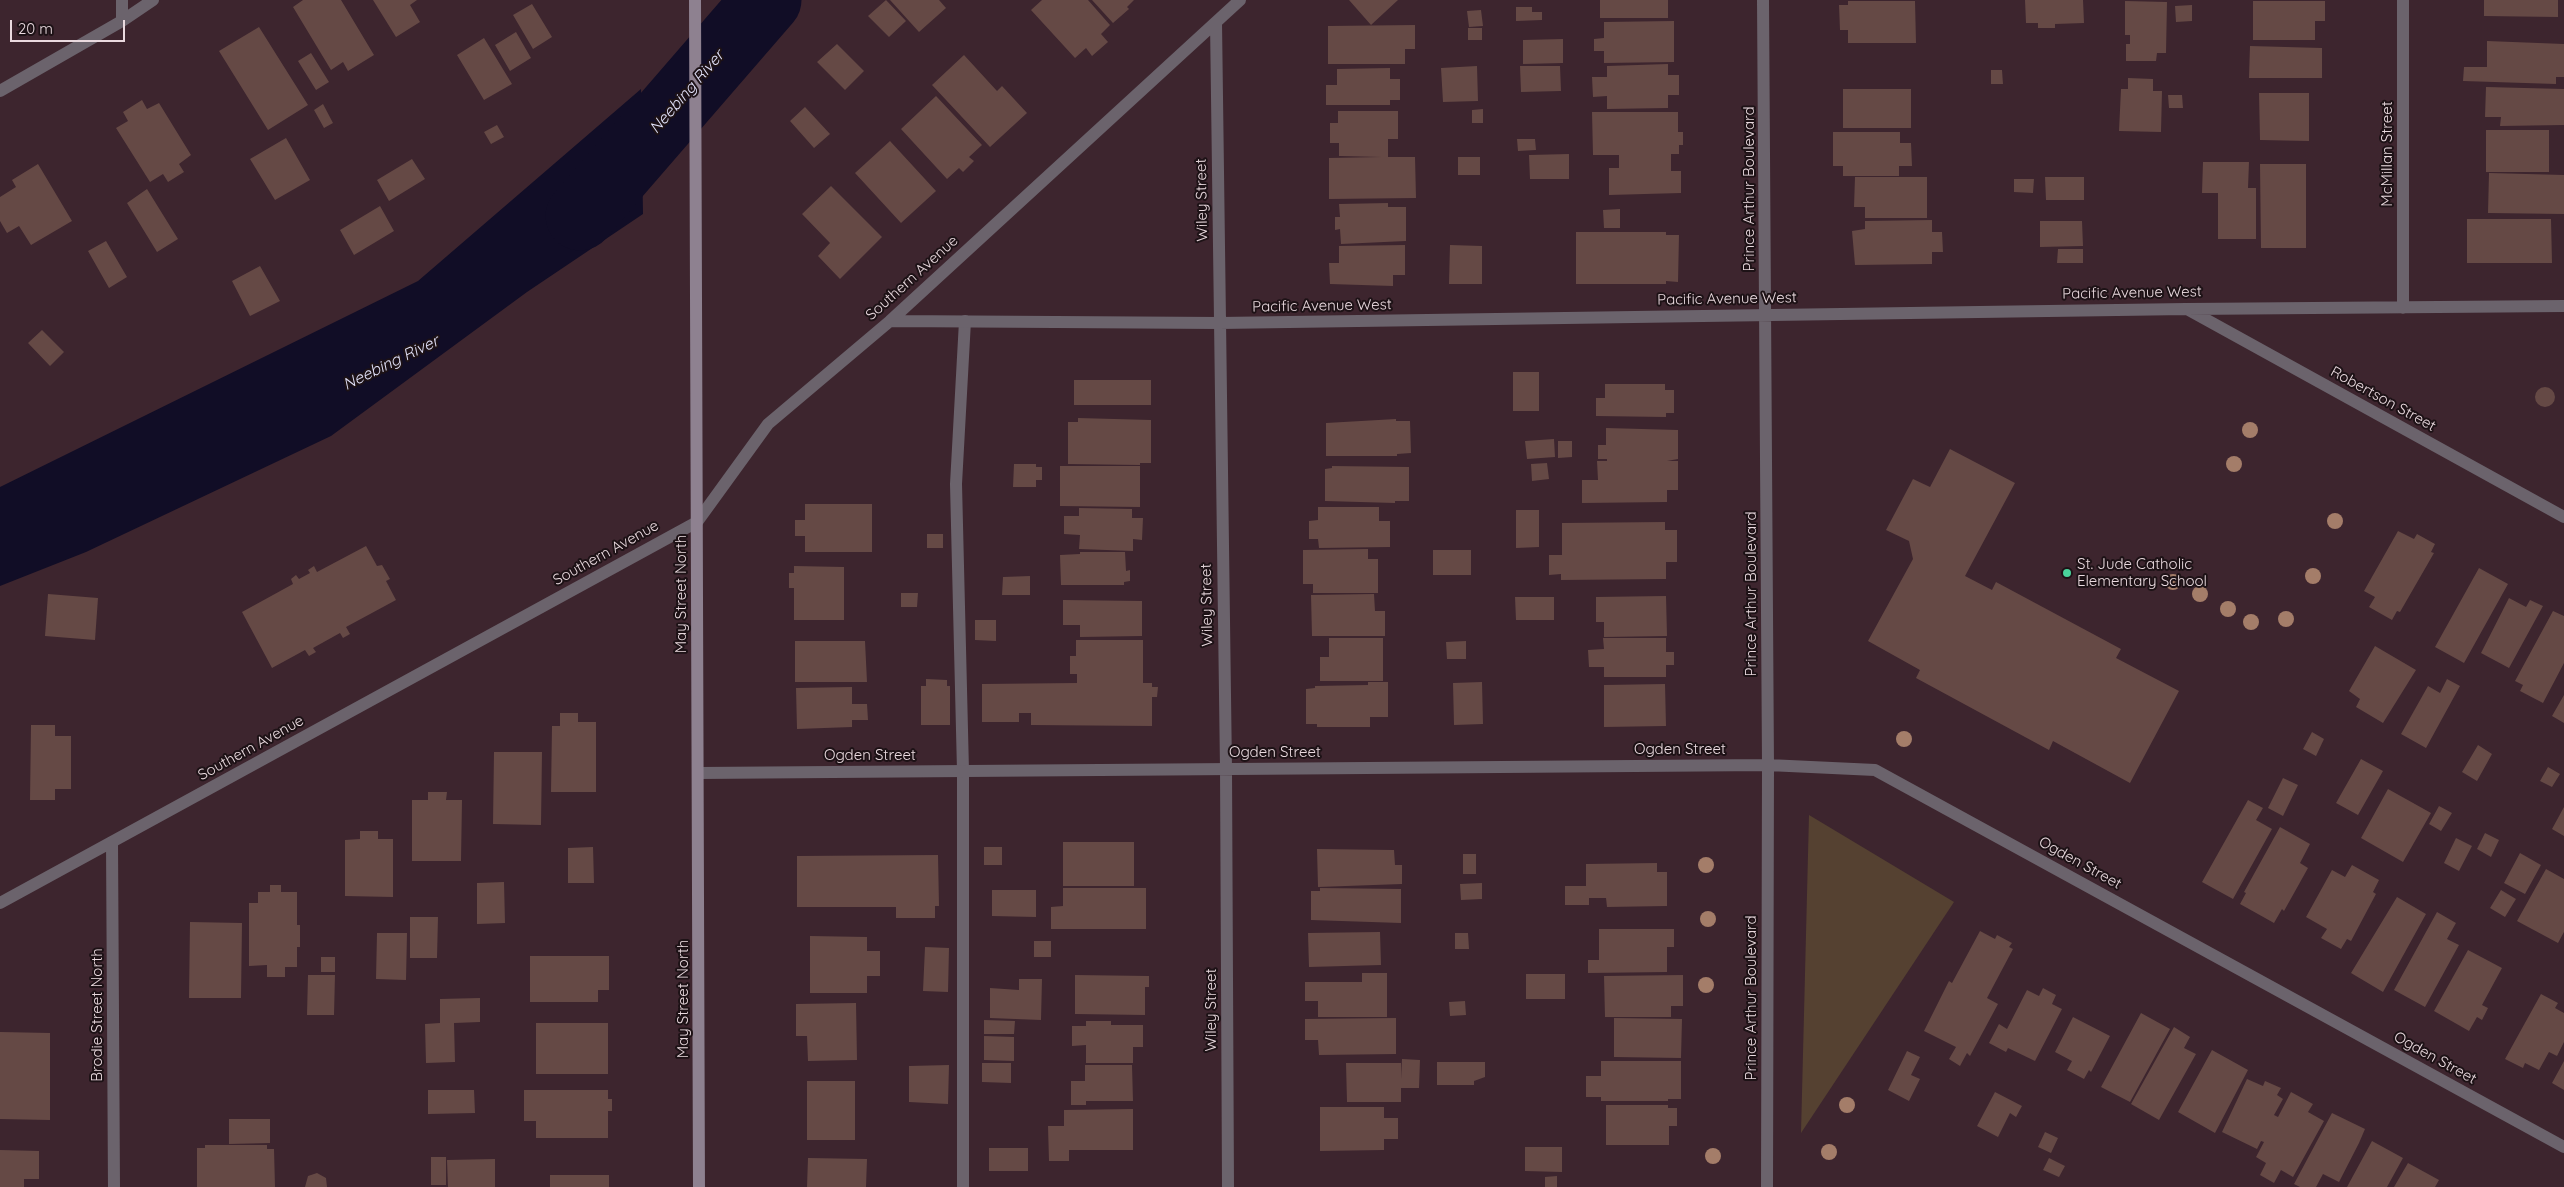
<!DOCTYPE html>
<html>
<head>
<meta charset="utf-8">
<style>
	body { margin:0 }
	#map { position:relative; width:2564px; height:1187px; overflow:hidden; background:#3d252e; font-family:Quicksand,sans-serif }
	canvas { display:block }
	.scale { position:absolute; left:10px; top:20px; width:115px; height:22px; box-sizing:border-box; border:2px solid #eadadf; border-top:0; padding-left:6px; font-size:15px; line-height:18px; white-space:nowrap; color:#eadadf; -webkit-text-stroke:4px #1d1216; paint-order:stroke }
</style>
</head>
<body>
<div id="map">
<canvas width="2564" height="1187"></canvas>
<div class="scale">20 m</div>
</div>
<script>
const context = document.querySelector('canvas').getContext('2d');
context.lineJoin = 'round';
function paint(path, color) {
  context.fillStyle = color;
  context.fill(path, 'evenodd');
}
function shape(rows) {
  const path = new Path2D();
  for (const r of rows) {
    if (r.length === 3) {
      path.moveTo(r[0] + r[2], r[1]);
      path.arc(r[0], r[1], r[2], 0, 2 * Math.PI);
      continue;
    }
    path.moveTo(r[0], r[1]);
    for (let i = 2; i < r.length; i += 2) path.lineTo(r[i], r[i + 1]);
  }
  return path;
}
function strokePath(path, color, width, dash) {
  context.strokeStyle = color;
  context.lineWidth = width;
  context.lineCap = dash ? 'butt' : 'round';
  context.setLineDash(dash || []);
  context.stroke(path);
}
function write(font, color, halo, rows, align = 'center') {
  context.font = font + ' Quicksand,sans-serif';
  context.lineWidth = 4;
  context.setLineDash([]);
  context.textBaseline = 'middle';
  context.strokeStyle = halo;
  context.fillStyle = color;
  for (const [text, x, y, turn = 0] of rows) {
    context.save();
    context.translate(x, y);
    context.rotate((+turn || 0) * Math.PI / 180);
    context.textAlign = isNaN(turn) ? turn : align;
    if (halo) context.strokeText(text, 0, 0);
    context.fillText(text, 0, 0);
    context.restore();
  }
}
paint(shape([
	[1809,815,1954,902,1801,1133]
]), '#554131');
paint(shape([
	[641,89,643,214,527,292,331,436,86,552,0,586,0,487,418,281]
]), '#110d26');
strokePath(shape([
	[580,216,767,0]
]), '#110d26', 69);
paint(shape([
	[303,0,341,0,374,55,348,71,343,62,331,70,293,7],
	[373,0,417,0,410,5,420,22,396,37],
	[886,0,906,21,889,37,868,16],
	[890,0,939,0,946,8,919,32],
	[1042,0,1088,0,1110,25,1101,34,1108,42,1092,56,1086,48,1075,58,1031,10],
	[1092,0,1134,0,1127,7,1129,9,1113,23],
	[1349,0,1398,0,1371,25],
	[1600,0,1668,0,1668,18,1600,18],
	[2025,0,2083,0,2084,23,2055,24,2055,28,2038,28,2038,23,2026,23],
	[2484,0,2558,0,2558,17,2484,16],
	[1848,1,1915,1,1916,43,1848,43,1848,30,1840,30,1839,5,1848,5],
	[2125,1,2167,2,2166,53,2157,53,2156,61,2126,61,2126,44,2130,44,2130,35,2125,35],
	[2253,1,2325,1,2325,21,2315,21,2315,40,2253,40],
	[532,4,552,37,533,49,513,15],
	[2192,5,2192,21,2176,22,2175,6],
	[1516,7,1532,7,1532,12,1542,12,1542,20,1516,21],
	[1481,10,1483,26,1469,27,1467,11],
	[1674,21,1674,62,1604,63,1604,51,1594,51,1594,39,1604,38,1604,22],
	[1415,25,1415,49,1405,49,1405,64,1328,64,1328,26],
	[259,27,308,105,268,130,219,51],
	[1468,28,1482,28,1482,40,1468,40],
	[516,32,531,58,510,71,495,45],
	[484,38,512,84,484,100,457,55],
	[1563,39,1563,63,1523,64,1523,40],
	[2487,41,2564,44,2564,77,2556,77,2556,84,2463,81,2464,67,2487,67],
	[837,44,864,71,845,90,817,62],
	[2250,46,2322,48,2322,78,2249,78],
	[311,53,329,82,316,90,298,61],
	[964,55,997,91,1002,86,1027,113,990,147,932,85],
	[1668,64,1668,75,1679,75,1679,95,1668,95,1668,108,1607,109,1607,96,1593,97,1592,77,1607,77,1607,66],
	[1477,66,1478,101,1443,102,1441,68],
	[1520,66,1560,66,1561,91,1521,92],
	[1390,68,1390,79,1400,79,1400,100,1390,100,1390,105,1326,105,1326,85,1337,85,1337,69],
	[1991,70,2002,70,2003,84,1991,84],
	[2128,78,2153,79,2153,91,2162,91,2161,132,2119,131,2121,89,2128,89],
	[2486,87,2564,89,2564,125,2500,126,2501,117,2485,117],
	[1843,89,1911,89,1911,128,1843,128],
	[2259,93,2309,93,2309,141,2260,140],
	[2168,95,2182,95,2183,108,2169,108],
	[936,96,982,145,969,157,974,161,963,172,959,168,947,179,901,129],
	[142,100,147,109,159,103,191,155,179,164,184,172,168,182,163,174,150,182,116,128,128,121,123,112],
	[323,104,333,123,324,128,314,110],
	[805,107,830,134,814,148,790,121],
	[1483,109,1483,123,1472,123,1472,110],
	[1338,111,1398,111,1398,139,1388,139,1388,157,1415,157,1416,198,1329,199,1329,158,1381,157,1339,156,1339,143,1330,143,1330,123,1338,123],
	[1592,112,1678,112,1678,132,1683,132,1683,145,1679,145,1679,154,1671,154,1671,171,1681,171,1681,193,1609,195,1609,168,1619,168,1619,155,1593,155],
	[497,125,504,137,491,144,484,132],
	[2486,130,2549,130,2549,172,2486,172],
	[1833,132,1900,132,1900,143,1911,143,1912,166,1899,166,1899,176,1843,176,1843,166,1833,166],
	[286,138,310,180,275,200,250,159],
	[1517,139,1535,139,1536,150,1518,151],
	[890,141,936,191,901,223,855,173],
	[1569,154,1569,179,1530,179,1529,155],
	[1458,157,1480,157,1480,175,1458,175],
	[412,159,425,179,389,201,377,180],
	[2203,162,2249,162,2248,188,2256,188,2256,239,2218,239,2218,193,2202,193],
	[38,164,72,221,31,245,19,226,7,233,0,221,0,197,16,187,12,180],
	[2260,164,2306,164,2306,248,2261,248],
	[2489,173,2564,175,2564,214,2488,213],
	[1855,177,1927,177,1927,218,1865,218,1865,207,1854,207],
	[2045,177,2084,177,2084,200,2046,200],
	[2014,179,2034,179,2033,193,2014,192],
	[831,186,882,237,840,279,818,256,830,243,802,214],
	[147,189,178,239,157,252,127,203],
	[1388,203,1388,207,1406,207,1406,241,1341,244,1340,229,1335,230,1335,217,1340,217,1339,204],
	[380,206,394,231,354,255,340,230],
	[1620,209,1620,228,1604,228,1603,210],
	[2467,219,2551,219,2552,263,2467,263],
	[1932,220,1932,232,1942,232,1943,252,1932,252,1932,264,1855,265,1852,231,1865,229,1865,221],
	[2040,221,2082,221,2083,246,2040,247],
	[1576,232,1666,232,1666,235,1679,235,1678,282,1666,281,1666,284,1576,284],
	[106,241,127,277,109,288,88,251],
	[1405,245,1405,275,1393,275,1393,286,1330,284,1329,263,1339,263,1339,246],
	[1450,245,1482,246,1482,284,1449,284],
	[2058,249,2083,249,2083,263,2057,263],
	[260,266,280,301,250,316,232,281],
	[42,330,64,352,50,366,28,343],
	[1513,372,1539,372,1539,411,1513,411],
	[1074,380,1151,380,1151,405,1074,405],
	[1605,384,1665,384,1665,390,1674,390,1674,413,1666,413,1666,417,1596,416,1596,398,1605,398],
	[2545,397,10],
	[1078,418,1151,420,1151,463,1140,463,1140,465,1068,464,1068,422,1078,422],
	[1396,419,1396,421,1410,421,1411,453,1397,454,1397,456,1326,456,1326,423],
	[1606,428,1678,430,1678,459,1667,461,1678,461,1678,490,1667,490,1667,502,1582,503,1582,480,1598,480,1597,461,1607,461,1607,459,1598,459,1598,445,1606,445],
	[1554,439,1555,457,1527,459,1525,441],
	[1558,441,1572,441,1572,457,1558,458],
	[1950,449,2015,483,1965,576,1992,590,1996,582,2121,649,2116,658,2179,691,2130,783,2053,741,2049,750,1916,678,1920,670,1868,641,1913,559,1909,541,1886,530,1913,479,1930,487],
	[1547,463,1549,479,1532,481,1531,464],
	[1014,464,1036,464,1036,467,1042,467,1042,480,1036,480,1036,487,1013,487],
	[1060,466,1140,466,1140,507,1060,506],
	[1332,466,1409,467,1409,501,1395,501,1395,503,1325,501,1325,469,1332,468],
	[805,504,872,504,872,552,805,552,805,536,795,536,795,520,805,520],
	[1318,507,1379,507,1379,521,1390,521,1390,547,1319,548,1318,539,1309,539,1309,521,1318,520],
	[1079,508,1132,509,1132,518,1143,518,1142,540,1133,539,1133,551,1079,549,1080,535,1064,534,1064,516,1079,516],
	[1516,510,1539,510,1539,547,1516,548],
	[1665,522,1665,530,1677,530,1677,562,1666,562,1666,579,1561,580,1561,574,1549,575,1549,555,1562,555,1562,523],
	[2398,531,2414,539,2417,534,2435,544,2431,552,2434,553,2400,612,2397,611,2392,620,2369,607,2375,597,2364,591],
	[927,534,943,534,943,548,927,548],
	[366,546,377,566,382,565,390,579,386,581,396,600,346,627,350,634,343,638,340,633,313,648,316,652,309,656,305,650,272,668,242,612,293,584,291,579,296,575,299,579,310,573,308,570,314,566,317,572],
	[1368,549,1368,559,1378,559,1378,593,1313,593,1313,584,1303,584,1303,550],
	[1433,550,1471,550,1471,575,1433,575],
	[1080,552,1125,552,1126,571,1130,570,1130,581,1124,582,1124,585,1061,585,1060,555,1080,554],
	[794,566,844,567,844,620,794,620,794,588,789,588,789,573,794,573],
	[2479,568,2508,584,2464,663,2435,647],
	[1030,576,1030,595,1002,595,1003,577],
	[901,593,918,593,917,607,901,607],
	[48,594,98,598,95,640,45,636],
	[1374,594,1375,611,1385,611,1385,636,1312,636,1311,595],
	[1666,596,1667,636,1604,637,1604,622,1596,622,1596,597],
	[1515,597,1554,597,1554,620,1516,620],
	[2509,598,2526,607,2530,600,2543,606,2509,668,2481,653],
	[1063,600,1142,601,1142,636,1080,637,1080,625,1063,625],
	[2553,611,2564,616,2564,663,2543,703,2520,691,2523,685,2515,681],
	[975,620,996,620,996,641,975,640],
	[1329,638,1383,638,1383,681,1320,681,1320,657,1329,657],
	[1603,638,1666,638,1666,652,1674,652,1674,665,1666,665,1666,677,1604,677,1604,667,1589,667,1588,650,1604,649],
	[1076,640,1143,640,1143,683,1152,683,1152,687,1158,687,1157,697,1152,697,1152,726,1031,725,1031,713,1019,713,1019,722,982,722,982,684,1077,683,1077,674,1070,674,1070,656,1076,656],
	[795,641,865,641,867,682,795,682],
	[1466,641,1466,659,1447,659,1446,642],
	[2375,646,2416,670,2383,723,2356,707,2360,699,2349,691],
	[926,679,947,680,947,686,950,686,950,725,921,725,921,686,926,686],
	[2447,679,2460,686,2426,748,2401,734,2428,686,2440,693],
	[1368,682,1388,682,1388,717,1370,717,1370,727,1317,727,1317,724,1306,724,1306,689,1315,688,1315,686,1368,685],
	[1482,682,1483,724,1454,725,1453,683],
	[1665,684,1666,726,1604,727,1604,685],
	[852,687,852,704,867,704,868,720,852,720,852,727,797,729,796,688],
	[2564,695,2564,723,2552,716],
	[560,713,578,713,578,722,596,722,596,792,551,792,552,726,560,726],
	[31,725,55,725,55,736,71,736,71,789,55,789,55,800,30,800],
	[2312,732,2324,739,2316,756,2303,749],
	[2478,745,2492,754,2477,781,2462,772],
	[494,752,542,752,541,825,493,824],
	[2361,759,2383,771,2358,815,2336,803],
	[2548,767,2560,774,2552,787,2540,781],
	[2283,778,2298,785,2283,816,2268,808],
	[2388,789,2431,813,2403,862,2361,838],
	[428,792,447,792,446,800,462,800,461,861,412,861,412,800,428,800],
	[2248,800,2263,808,2256,820,2272,829,2233,899,2202,882],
	[2439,806,2452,813,2441,831,2429,824],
	[2564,807,2564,836,2552,829],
	[2280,827,2310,844,2300,863,2308,868,2284,911,2282,909,2274,923,2240,904,2246,893,2244,892],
	[360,831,378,831,378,839,393,839,393,897,345,896,345,840,360,839],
	[2485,833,2499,840,2491,857,2477,849],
	[2456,838,2472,846,2459,871,2444,863],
	[1063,842,1134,842,1134,886,1063,886],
	[593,847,594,883,568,883,568,848],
	[984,847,1002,847,1002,865,984,865],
	[1317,849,1394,850,1395,865,1402,865,1402,884,1318,887],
	[2520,853,2541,865,2525,894,2504,883],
	[1463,854,1476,854,1476,874,1463,874],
	[938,855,939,906,935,906,935,918,896,918,896,907,797,907,797,856],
	[1657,863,1657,872,1667,872,1667,906,1607,907,1606,898,1589,898,1589,905,1565,905,1565,886,1586,886,1586,864],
	[2352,865,2379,880,2373,892,2376,894,2351,941,2347,939,2341,949,2321,938,2327,929,2306,917,2332,870,2345,877],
	[2546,869,2564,879,2564,932,2558,943,2517,921],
	[504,882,505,923,477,924,477,883],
	[1482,883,1482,899,1461,900,1460,884],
	[270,885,281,885,281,892,297,892,297,925,300,925,300,947,297,947,297,967,285,967,285,977,267,977,267,965,249,966,249,903,258,903,258,892,270,892],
	[1063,888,1146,888,1146,929,1051,929,1051,907,1063,906],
	[1320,888,1401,889,1401,923,1311,920,1311,891,1320,891],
	[992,890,1036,890,1036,917,992,916],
	[2501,890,2516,899,2505,917,2490,908],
	[2397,897,2426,914,2383,992,2351,973],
	[2437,912,2456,923,2447,939,2459,945,2425,1007,2394,990],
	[410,917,438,917,437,958,410,958],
	[190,922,242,923,241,998,189,998],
	[1599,929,1674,929,1674,947,1667,947,1667,972,1588,973,1588,960,1599,960],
	[1980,931,1995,939,1997,935,2012,943,2009,947,2013,949,1987,998,1998,1004,1970,1056,1967,1053,1960,1066,1949,1059,1956,1047,1924,1031,1949,981,1952,983],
	[1380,932,1381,965,1309,967,1308,933],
	[377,933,407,933,406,980,376,979],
	[1455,933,1468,933,1469,949,1455,949],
	[810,936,867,937,867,951,880,951,880,976,867,976,867,993,810,993],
	[1034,941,1051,941,1051,957,1034,957],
	[925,947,949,948,948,992,923,991],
	[2468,950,2502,968,2482,1005,2488,1008,2482,1020,2477,1017,2469,1031,2434,1011],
	[530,956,609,956,609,990,598,990,598,1002,530,1002],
	[321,957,335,957,335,972,321,972],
	[1362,973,1387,973,1387,1017,1318,1017,1318,1001,1305,1001,1305,982,1362,982],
	[1526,974,1565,974,1565,999,1526,999],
	[308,975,335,975,334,1015,307,1015],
	[1075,975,1149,976,1149,987,1145,987,1145,1015,1075,1014],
	[1683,975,1683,1006,1671,1006,1671,1017,1605,1017,1604,976],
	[1019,979,1042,979,1041,1020,990,1018,990,988,1019,990],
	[2043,988,2056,995,2052,1004,2062,1009,2035,1061,2008,1048,2006,1052,1989,1043,1999,1024,2007,1029,2027,990,2039,996],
	[2541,994,2558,1003,2555,1008,2564,1013,2564,1042,2557,1056,2549,1052,2539,1070,2525,1063,2523,1068,2505,1059],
	[480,998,480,1022,454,1023,455,1062,426,1063,425,1024,440,1023,440,999],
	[1465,1001,1466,1015,1450,1016,1449,1002],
	[856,1003,857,1060,808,1061,807,1036,796,1036,796,1004],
	[2141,1013,2170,1029,2130,1102,2101,1087],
	[2073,1017,2110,1036,2091,1072,2089,1070,2084,1079,2067,1070,2072,1061,2055,1052],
	[1396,1018,1396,1054,1319,1055,1318,1040,1305,1040,1305,1019],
	[1614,1018,1682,1019,1681,1058,1614,1057],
	[984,1020,1015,1021,1014,1034,984,1034],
	[1086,1021,1111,1021,1111,1025,1143,1025,1143,1047,1133,1047,1133,1063,1086,1063,1086,1045,1072,1046,1072,1026,1086,1026],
	[536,1023,608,1023,608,1074,536,1074],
	[2174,1027,2190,1037,2184,1048,2196,1054,2159,1120,2131,1104],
	[0,1032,50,1033,50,1120,0,1119],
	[984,1036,1014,1037,1014,1061,984,1060],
	[2212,1050,2248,1070,2215,1133,2178,1112],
	[1907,1051,1920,1057,1911,1075,1920,1079,1909,1101,1888,1090],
	[1402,1059,1420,1060,1419,1088,1401,1088,1401,1102,1347,1102,1346,1063,1401,1063,1401,1079],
	[1601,1061,1681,1061,1681,1099,1668,1099,1668,1101,1601,1101,1601,1097,1586,1097,1586,1076,1601,1076],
	[2564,1061,2564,1090,2552,1083],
	[1437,1062,1485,1062,1485,1077,1474,1081,1474,1085,1437,1085],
	[982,1063,1011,1063,1011,1083,982,1082],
	[949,1065,948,1104,909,1102,909,1066],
	[1085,1065,1132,1065,1133,1101,1086,1101,1086,1105,1071,1105,1071,1081,1085,1081],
	[2247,1079,2263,1086,2265,1081,2281,1088,2277,1095,2283,1099,2274,1115,2278,1117,2291,1092,2313,1104,2308,1112,2324,1121,2293,1177,2281,1170,2274,1183,2260,1175,2266,1163,2256,1157,2264,1142,2261,1141,2257,1149,2222,1132],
	[807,1081,855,1081,855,1140,807,1140],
	[428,1090,474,1090,475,1113,428,1114],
	[524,1090,608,1090,608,1099,612,1099,612,1111,608,1111,608,1138,536,1138,536,1121,524,1121],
	[1995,1092,2022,1106,2016,1117,2010,1113,1998,1137,1977,1126],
	[1606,1105,1668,1105,1668,1108,1677,1108,1677,1126,1669,1126,1669,1145,1606,1145],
	[1320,1107,1384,1107,1384,1118,1398,1118,1398,1139,1384,1139,1384,1150,1320,1151],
	[1133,1109,1133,1150,1069,1150,1069,1161,1049,1161,1048,1126,1064,1126,1064,1110],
	[2332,1113,2365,1129,2359,1143,2339,1182,2323,1174,2316,1187,2300,1187,2294,1184],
	[229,1119,270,1119,270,1143,229,1144],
	[2045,1132,2058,1138,2051,1153,2038,1147],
	[2372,1141,2403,1158,2387,1187,2347,1187],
	[205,1145,267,1145,267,1149,274,1149,275,1187,197,1187,197,1148,205,1148],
	[1525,1147,1562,1147,1562,1172,1525,1171],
	[989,1148,1028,1148,1028,1171,989,1171],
	[0,1150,39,1151,39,1179,24,1179,24,1187,0,1187],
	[431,1157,446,1157,446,1185,431,1185],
	[808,1158,867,1159,866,1187,807,1187],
	[2049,1158,2065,1166,2059,1177,2043,1170],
	[495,1159,495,1187,448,1187,447,1160],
	[2408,1163,2439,1180,2435,1187,2394,1187],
	[317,1173,326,1178,327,1187,305,1187,308,1176],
	[550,1175,609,1175,609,1187,550,1187],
	[1557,1176,1557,1187,1545,1187,1545,1177]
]), '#654945');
strokePath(shape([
	[963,1187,963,771,956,484,965,321]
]), '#6b636c', 12);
strokePath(shape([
	[122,0,122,21],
	[1763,0,1768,765,1767,1187],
	[2403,0,2403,308],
	[1216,22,1226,769,1228,1187],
	[0,91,122,21,153,0],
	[2187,309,2564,517],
	[890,321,1220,323,2186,309,2564,306],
	[699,773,1768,765,1875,770,2564,1147],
	[112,842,114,1187],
	[0,903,697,522,768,424,890,321,1240,0]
]), '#6b636c', 12);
strokePath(shape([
	[695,0,699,1187]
]), '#8e8190', 12);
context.fillStyle = '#a47d69';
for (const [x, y] of [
	[2250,430],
	[2234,464],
	[2335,521],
	[2313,576],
	[2173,582],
	[2200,594],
	[2228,609],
	[2286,619],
	[2251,622],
	[1904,739],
	[1706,865],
	[1708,919],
	[1706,985],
	[1847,1105],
	[1829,1152],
	[1713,1156]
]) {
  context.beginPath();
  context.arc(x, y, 8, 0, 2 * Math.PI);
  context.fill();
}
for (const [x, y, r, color] of [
	[2067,573,5,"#4ad49c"]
]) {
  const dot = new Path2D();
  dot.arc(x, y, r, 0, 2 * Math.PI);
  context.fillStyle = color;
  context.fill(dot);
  strokePath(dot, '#1d1216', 2);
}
write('15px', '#eadadf', '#1d1216', [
	["McMillan Street",2387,154,-90],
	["Prince Arthur Boulevard",1749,189,-90],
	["Wiley Street",1202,200,-91],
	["Southern Avenue",912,278,-42],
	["Pacific Avenue West",2132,293,-1],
	["Pacific Avenue West",1727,299,-1],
	["Pacific Avenue West",1322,306,-1],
	["Robertson Street",2383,399,29],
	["Southern Avenue",606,553,-29],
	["May Street North",681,594,-90],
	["Prince Arthur Boulevard",1751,594,-90],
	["Wiley Street",1207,605,-91],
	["Southern Avenue",251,748,-29],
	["Ogden Street",1680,749],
	["Ogden Street",1275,752],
	["Ogden Street",870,755],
	["Ogden Street",2080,863,29],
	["Prince Arthur Boulevard",1751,998,-90],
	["May Street North",683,999,-90],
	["Wiley Street",1211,1010,-90],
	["Brodie Street North",97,1015,-90],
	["Ogden Street",2435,1058,29]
]);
write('15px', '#eadadf', '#1d1216', [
	["St. Jude Catholic",2077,564],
	["Elementary School",2077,581]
], 'left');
write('italic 16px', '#e2e2fa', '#1d1216', [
	["Neebing River",687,92,-49],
	["Neebing River",391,363,-26]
]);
</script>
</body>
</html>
